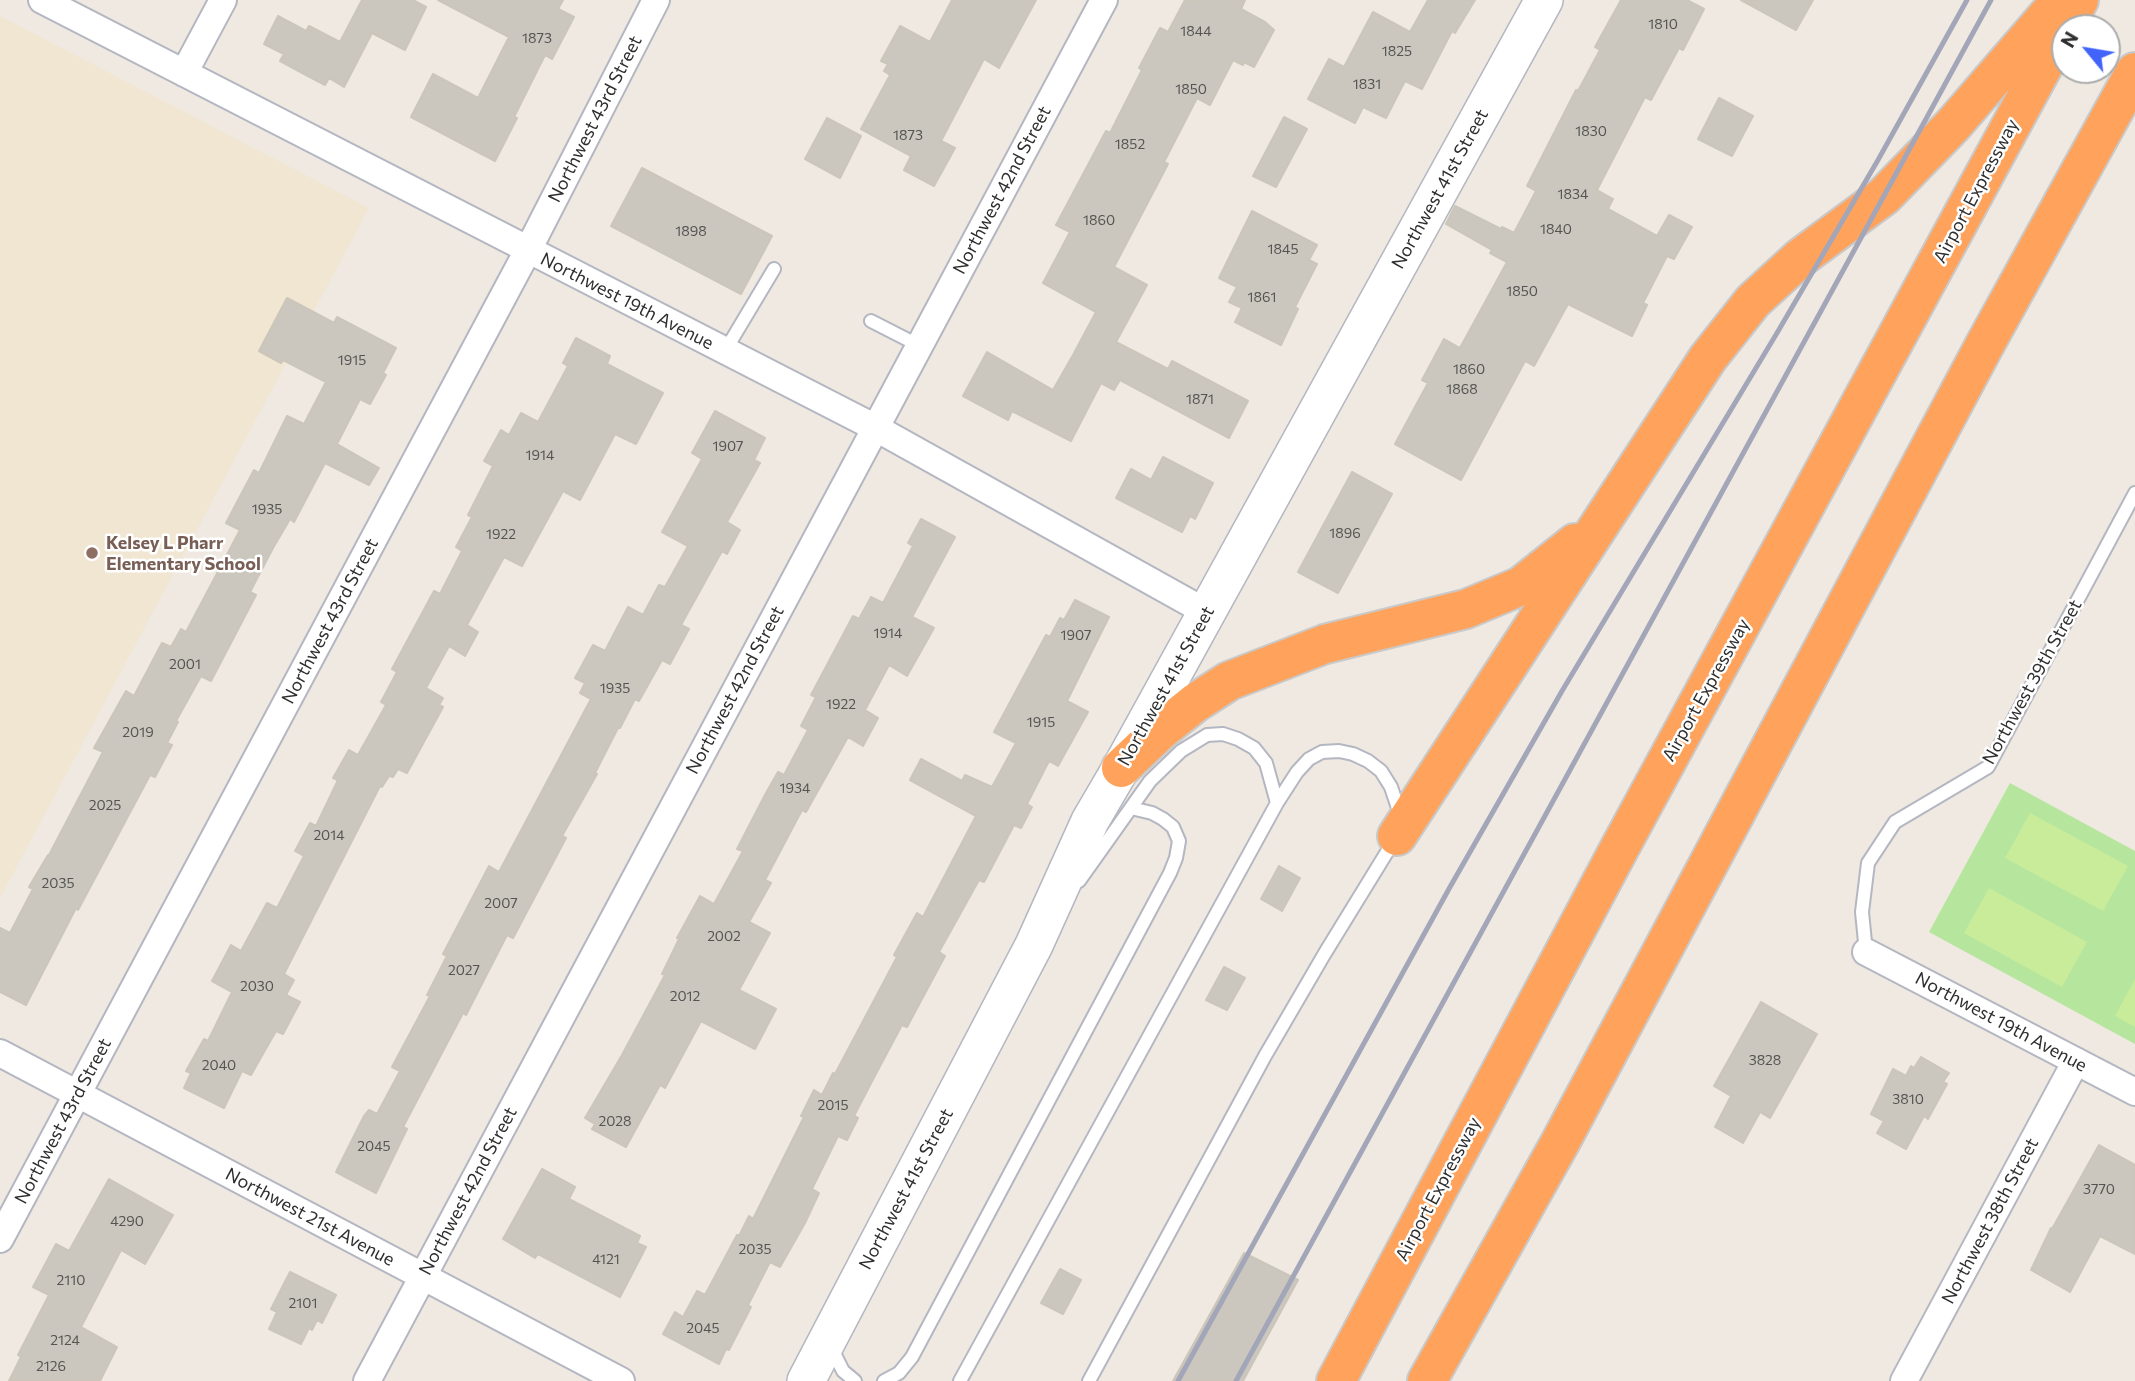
<!DOCTYPE html>
<html>
<head>
<meta charset="utf-8">
<style>
	body { margin:0 }
	#map { position:relative; width:2135px; height:1381px; overflow:hidden; background:#efe9e1; font-family:Commissioner,sans-serif }
	canvas { display:block }
	.north { position:absolute; left:2051px; top:14px; width:70px; height:70px; box-sizing:border-box; background:#fff; border:2px solid #ababab; border-radius:50%; rotate:300deg; font-size:19px; font-weight:700; line-height:28px; text-align:center; color:#2e2e2e }
	.north::after { content:''; display:block; margin:auto; width:24px; height:32px; background:#4264fb; clip-path:polygon(50% 0,100% 100%,50% 72%,0 100%) }
</style>
</head>
<body>
<div id="map">
<canvas width="2135" height="1381"></canvas>
<div class="north">N</div>
</div>
<script>
const context = document.querySelector('canvas').getContext('2d');
context.lineJoin = 'round';
function paint(path, color) {
  context.fillStyle = color;
  context.fill(path, 'evenodd');
}
function shape(rows) {
  const path = new Path2D();
  for (const r of rows) {
    path.moveTo(r[0], r[1]);
    for (let i = 2; i < r.length; i += 2) path.lineTo(r[i], r[i + 1]);
  }
  return path;
}
function strokePath(path, color, width, dash) {
  context.strokeStyle = color;
  context.lineWidth = width;
  context.lineCap = dash ? 'butt' : 'round';
  context.setLineDash(dash || []);
  context.stroke(path);
}
function write(font, color, halo, rows, align = 'center') {
  context.font = font + ' Commissioner,sans-serif';
  context.lineWidth = 5;
  context.setLineDash([]);
  context.textBaseline = 'middle';
  context.strokeStyle = halo;
  context.fillStyle = color;
  for (const [text, x, y, turn = 0] of rows) {
    context.save();
    context.translate(x, y);
    context.rotate((+turn || 0) * Math.PI / 180);
    context.textAlign = isNaN(turn) ? turn : align;
    if (halo) context.strokeText(text, 0, 0);
    context.fillText(text, 0, 0);
    context.restore();
  }
}
paint(shape([
	[0,16,369,208,0,898]
]), '#f0e6d1');
paint(shape([
	[2010,783,2135,851,2135,1044,1929,932]
]), '#b6e59e');
paint(shape([
	[2030,813,2128,866,2103,911,2005,858],
	[1989,888,2087,942,2062,987,1964,933],
	[2135,979,2135,1027,2115,1016]
]), '#c9ec9a');
const building = shape([
	[362,0,413,0,426,7,405,50,372,33,344,87,329,78,325,85,306,75,280,61,284,54,264,44,278,16,306,31,309,26,340,42,362,0],
	[438,0,563,0,558,9,574,17,552,59,545,55,514,117,517,118,495,161,411,117,433,74,478,98,509,37,438,0],
	[952,0,1036,0,999,68,984,59,941,141,955,148,934,186,904,170,911,156,861,129,890,75,884,71,888,64,881,61,900,26,930,42,952,0],
	[1185,0,1245,0,1241,9,1265,22,1274,30,1254,67,1244,62,1243,65,1233,60,1210,105,1197,98,1164,162,1168,164,1114,267,1147,285,1116,342,1168,369,1172,361,1248,401,1229,438,1120,380,1114,390,1101,383,1071,441,1012,411,1008,420,963,396,987,352,1053,390,1073,355,1096,312,1043,283,1070,232,1056,225,1106,131,1110,133,1142,70,1139,68,1160,28,1168,32,1185,0],
	[1428,0,1475,0,1455,33,1452,31,1422,89,1405,81,1386,118,1363,107,1355,123,1308,99,1329,59,1344,67,1373,12,1410,32,1428,0],
	[1621,0,1687,0,1704,9,1683,50,1679,48,1651,100,1645,97,1597,190,1613,199,1608,209,1657,236,1669,215,1692,227,1674,259,1667,256,1643,303,1647,305,1632,336,1568,304,1534,366,1525,361,1461,480,1395,444,1428,383,1422,380,1444,339,1460,348,1507,262,1490,253,1492,250,1446,224,1455,206,1501,229,1502,227,1514,233,1536,191,1527,186,1576,90,1578,91,1600,50,1595,47,1621,0],
	[1741,0,1813,0,1796,30,1741,0],
	[1719,98,1753,116,1732,156,1698,139,1719,98],
	[1284,117,1307,129,1276,187,1253,176,1284,117],
	[827,118,861,136,840,178,805,159,827,118],
	[642,168,772,236,741,294,611,226,642,168],
	[1252,211,1317,245,1309,260,1317,264,1295,307,1298,309,1281,345,1235,322,1242,308,1229,302,1237,287,1219,278,1252,211],
	[287,298,334,323,337,317,396,348,383,373,386,375,370,404,360,399,337,444,379,468,369,485,325,463,294,522,290,519,273,548,250,592,256,595,211,681,201,676,176,721,178,722,167,743,172,745,155,777,150,775,78,910,76,908,26,1005,0,992,0,928,10,933,33,889,29,887,48,855,49,855,103,752,94,748,126,691,134,696,162,643,171,647,181,629,186,632,240,530,226,523,254,470,259,473,287,416,304,424,326,382,283,360,281,363,259,351,287,298],
	[576,338,610,356,607,364,663,393,636,444,615,434,580,500,563,491,522,566,504,557,467,625,478,632,465,656,449,646,426,688,443,698,439,705,443,707,407,773,398,769,393,777,389,776,382,787,380,786,284,974,294,980,286,995,300,1002,283,1034,276,1031,251,1075,242,1071,224,1108,184,1088,191,1073,186,1071,204,1039,208,1041,232,992,212,981,231,945,241,951,267,903,277,908,304,856,295,851,310,823,316,826,338,780,333,778,349,750,358,755,386,705,381,702,397,672,392,669,434,591,440,594,462,551,456,547,472,517,468,515,493,466,484,461,501,430,509,435,521,413,538,422,568,366,563,363,576,338],
	[715,411,765,438,754,460,760,463,727,522,740,530,727,554,722,551,681,625,689,629,670,664,662,660,639,701,635,699,620,728,618,728,595,773,597,774,562,836,566,838,513,938,507,935,466,1015,463,1013,403,1127,407,1129,376,1193,336,1172,364,1116,369,1110,377,1114,400,1071,392,1067,430,996,427,995,447,956,443,954,489,866,499,872,591,699,580,693,585,683,575,678,593,645,605,651,628,607,643,615,659,585,665,587,688,546,662,532,702,459,692,453,715,411],
	[1163,457,1213,483,1195,519,1190,516,1182,532,1116,498,1131,469,1151,480,1163,457],
	[1352,472,1392,494,1338,593,1298,572,1352,472],
	[921,519,955,537,912,617,934,628,907,676,889,665,865,710,878,718,863,746,848,737,806,812,802,810,765,880,771,883,749,922,770,933,739,990,776,1009,755,1049,701,1021,665,1088,660,1085,626,1147,592,1129,595,1124,585,1118,622,1055,665,975,662,974,679,939,677,938,700,896,714,904,743,851,737,849,766,793,778,772,784,775,808,730,801,726,816,697,811,695,853,616,859,619,871,597,883,603,913,546,908,543,921,519],
	[1075,600,1109,617,1067,701,1088,712,1058,766,1049,761,1027,804,1032,807,1021,828,1014,825,984,882,979,880,939,952,945,956,907,1027,902,1025,879,1068,854,1116,858,1118,847,1140,838,1136,812,1189,819,1193,805,1223,780,1267,770,1262,748,1305,751,1307,729,1350,726,1349,719,1364,663,1334,675,1312,683,1317,697,1291,705,1295,737,1235,739,1236,749,1216,753,1219,804,1117,801,1116,814,1090,822,1095,833,1073,835,1074,897,957,894,955,917,913,923,917,976,816,910,780,921,759,962,781,965,775,992,787,1016,743,994,732,1046,635,1050,637,1060,618,1064,620,1075,600],
	[1279,866,1300,878,1282,911,1261,899,1279,866],
	[1224,967,1245,978,1227,1010,1206,1000,1224,967],
	[1761,1002,1817,1034,1770,1118,1760,1112,1743,1143,1715,1127,1731,1096,1714,1086,1761,1002],
	[1921,1057,1949,1073,1943,1082,1947,1084,1928,1119,1924,1116,1906,1149,1877,1133,1884,1121,1871,1114,1893,1069,1906,1076,1911,1066,1914,1068,1921,1057],
	[2099,1145,2135,1165,2135,1254,2100,1236,2070,1292,2031,1270,2051,1228,2052,1229,2099,1145],
	[542,1169,575,1187,569,1199,640,1236,637,1243,646,1247,620,1297,538,1254,535,1258,503,1239,542,1169],
	[109,1179,173,1215,145,1264,121,1250,81,1327,117,1347,100,1381,9,1381,21,1357,18,1355,49,1295,33,1287,56,1244,69,1251,109,1179],
	[1244,1253,1298,1280,1243,1381,1173,1381,1244,1253],
	[1060,1269,1081,1280,1063,1314,1041,1303,1060,1269],
	[290,1272,336,1295,322,1323,317,1320,312,1330,309,1328,301,1344,269,1329,277,1312,271,1309,290,1272]
]);
paint(building, '#cbc7bf');
strokePath(building, '#cbc5ba', 2);
const lane = shape([
	[871,321,918,345],
	[725,351,774,269],
	[1079,881,1150,781,1181,751,1207,735,1223,734,1238,739,1254,748,1266,763,1277,803],
	[1866,952,1862,912,1868,863,1895,822,1988,767,2135,493],
	[830,1345,843,1371,855,1381],
	[884,1381,899,1373,912,1357,1170,873,1176,858,1179,841,1173,827,1163,819,1152,813,1131,808],
	[960,1381,1277,803,1297,772,1309,759,1322,752,1339,751,1353,754,1368,761,1381,771,1391,787,1398,808,1398,818],
	[1089,1381,1265,1056,1325,953,1395,839]
]);
const street = shape([
	[42,0,874,427,1206,612],
	[184,73,223,0],
	[1866,952,2135,1092],
	[0,1053,621,1381],
	[0,1239,528,250,656,0],
	[367,1381,1104,0],
	[1904,1381,2076,1061]
]);
const secondary = shape([
	[806,1381,1034,945,1090,821,1121,768,1544,0]
]);
const highway = shape([
	[1121,768,1160,731,1195,703,1229,681,1325,644,1466,609,1521,586,1575,543],
	[1397,836,1708,358,1753,301,1800,258,1884,196,1953,125,2061,0],
	[1336,1381,1618,851,2079,0],
	[1427,1381,1561,1141,1983,348,2135,72]
]);
strokePath(lane, '#b4b7c1', 16);
strokePath(street, '#b4b7c1', 30);
strokePath(secondary, '#b4b7c1', 40);
strokePath(highway, '#c9c9c9', 42);
strokePath(lane, '#fff', 12);
strokePath(street, '#fff', 26);
strokePath(secondary, '#fff', 37);
strokePath(highway, '#ffa35c', 38);
strokePath(shape([
	[1178,1381,1450,887,1562,691,1777,333,1878,160,1967,0],
	[1236,1381,1991,0]
]), '#a3a6b8', 5);
for (const [x, y, r, color] of [
	[92,553,7,"#8d6e63"]
]) {
  const dot = new Path2D();
  dot.arc(x, y, r, 0, 2 * Math.PI);
  context.fillStyle = color;
  context.fill(dot);
  strokePath(dot, '#fff', 2.5);
}
write('14px', '#555452', null, [
	["1810",1663,24],
	["1844",1196,31],
	["1873",537,38],
	["1825",1397,51],
	["1831",1367,84],
	["1850",1191,89],
	["1830",1591,131],
	["1873",908,135],
	["1852",1130,144],
	["1834",1573,194],
	["1860",1099,220],
	["1840",1556,229],
	["1898",691,231],
	["1845",1283,249],
	["1850",1522,291],
	["1861",1262,297],
	["1915",352,360],
	["1860",1469,369],
	["1868",1462,389],
	["1871",1200,399],
	["1907",728,446],
	["1914",540,455],
	["1935",267,509],
	["1896",1345,533],
	["1922",501,534],
	["1914",888,633],
	["1907",1076,635],
	["2001",185,664],
	["1935",615,688],
	["1922",841,704],
	["1915",1041,722],
	["2019",138,732],
	["1934",795,788],
	["2025",105,805],
	["2014",329,835],
	["2035",58,883],
	["2007",501,903],
	["2002",724,936],
	["2027",464,970],
	["2030",257,986],
	["2012",685,996],
	["3828",1765,1060],
	["2040",219,1065],
	["3810",1908,1099],
	["2015",833,1105],
	["2028",615,1121],
	["2045",374,1146],
	["3770",2099,1189],
	["4290",127,1221],
	["2035",755,1249],
	["4121",606,1259],
	["2110",71,1280],
	["2101",303,1303],
	["2045",703,1328],
	["2124",65,1340],
	["2126",51,1366]
]);
write('18px', '#2e2e2e', '#fff', [
	["Northwest 43rd Street",595,119,-63],
	["Northwest 41st Street",1440,189,-61],
	["Northwest 42nd Street",1002,190,-62],
	["Airport Expressway",1976,191,-62],
	["Northwest 19th Avenue",627,301,27],
	["Northwest 43rd Street",330,621,-62],
	["Northwest 39th Street",2032,682,-61],
	["Northwest 41st Street",1166,686,-61],
	["Northwest 42nd Street",735,690,-62],
	["Airport Expressway",1706,690,-61],
	["Northwest 19th Avenue",2001,1022,28],
	["Northwest 43rd Street",63,1121,-62],
	["Northwest 41st Street",906,1189,-62],
	["Airport Expressway",1438,1189,-62],
	["Northwest 42nd Street",468,1191,-62],
	["Northwest 21st Avenue",310,1217,28],
	["Northwest 38th Street",1990,1221,-62]
]);
write('bold 18px', '#785e54', '#fff', [
	["Kelsey L Pharr",106,543],
	["Elementary School",106,564]
], 'left');
</script>
</body>
</html>
